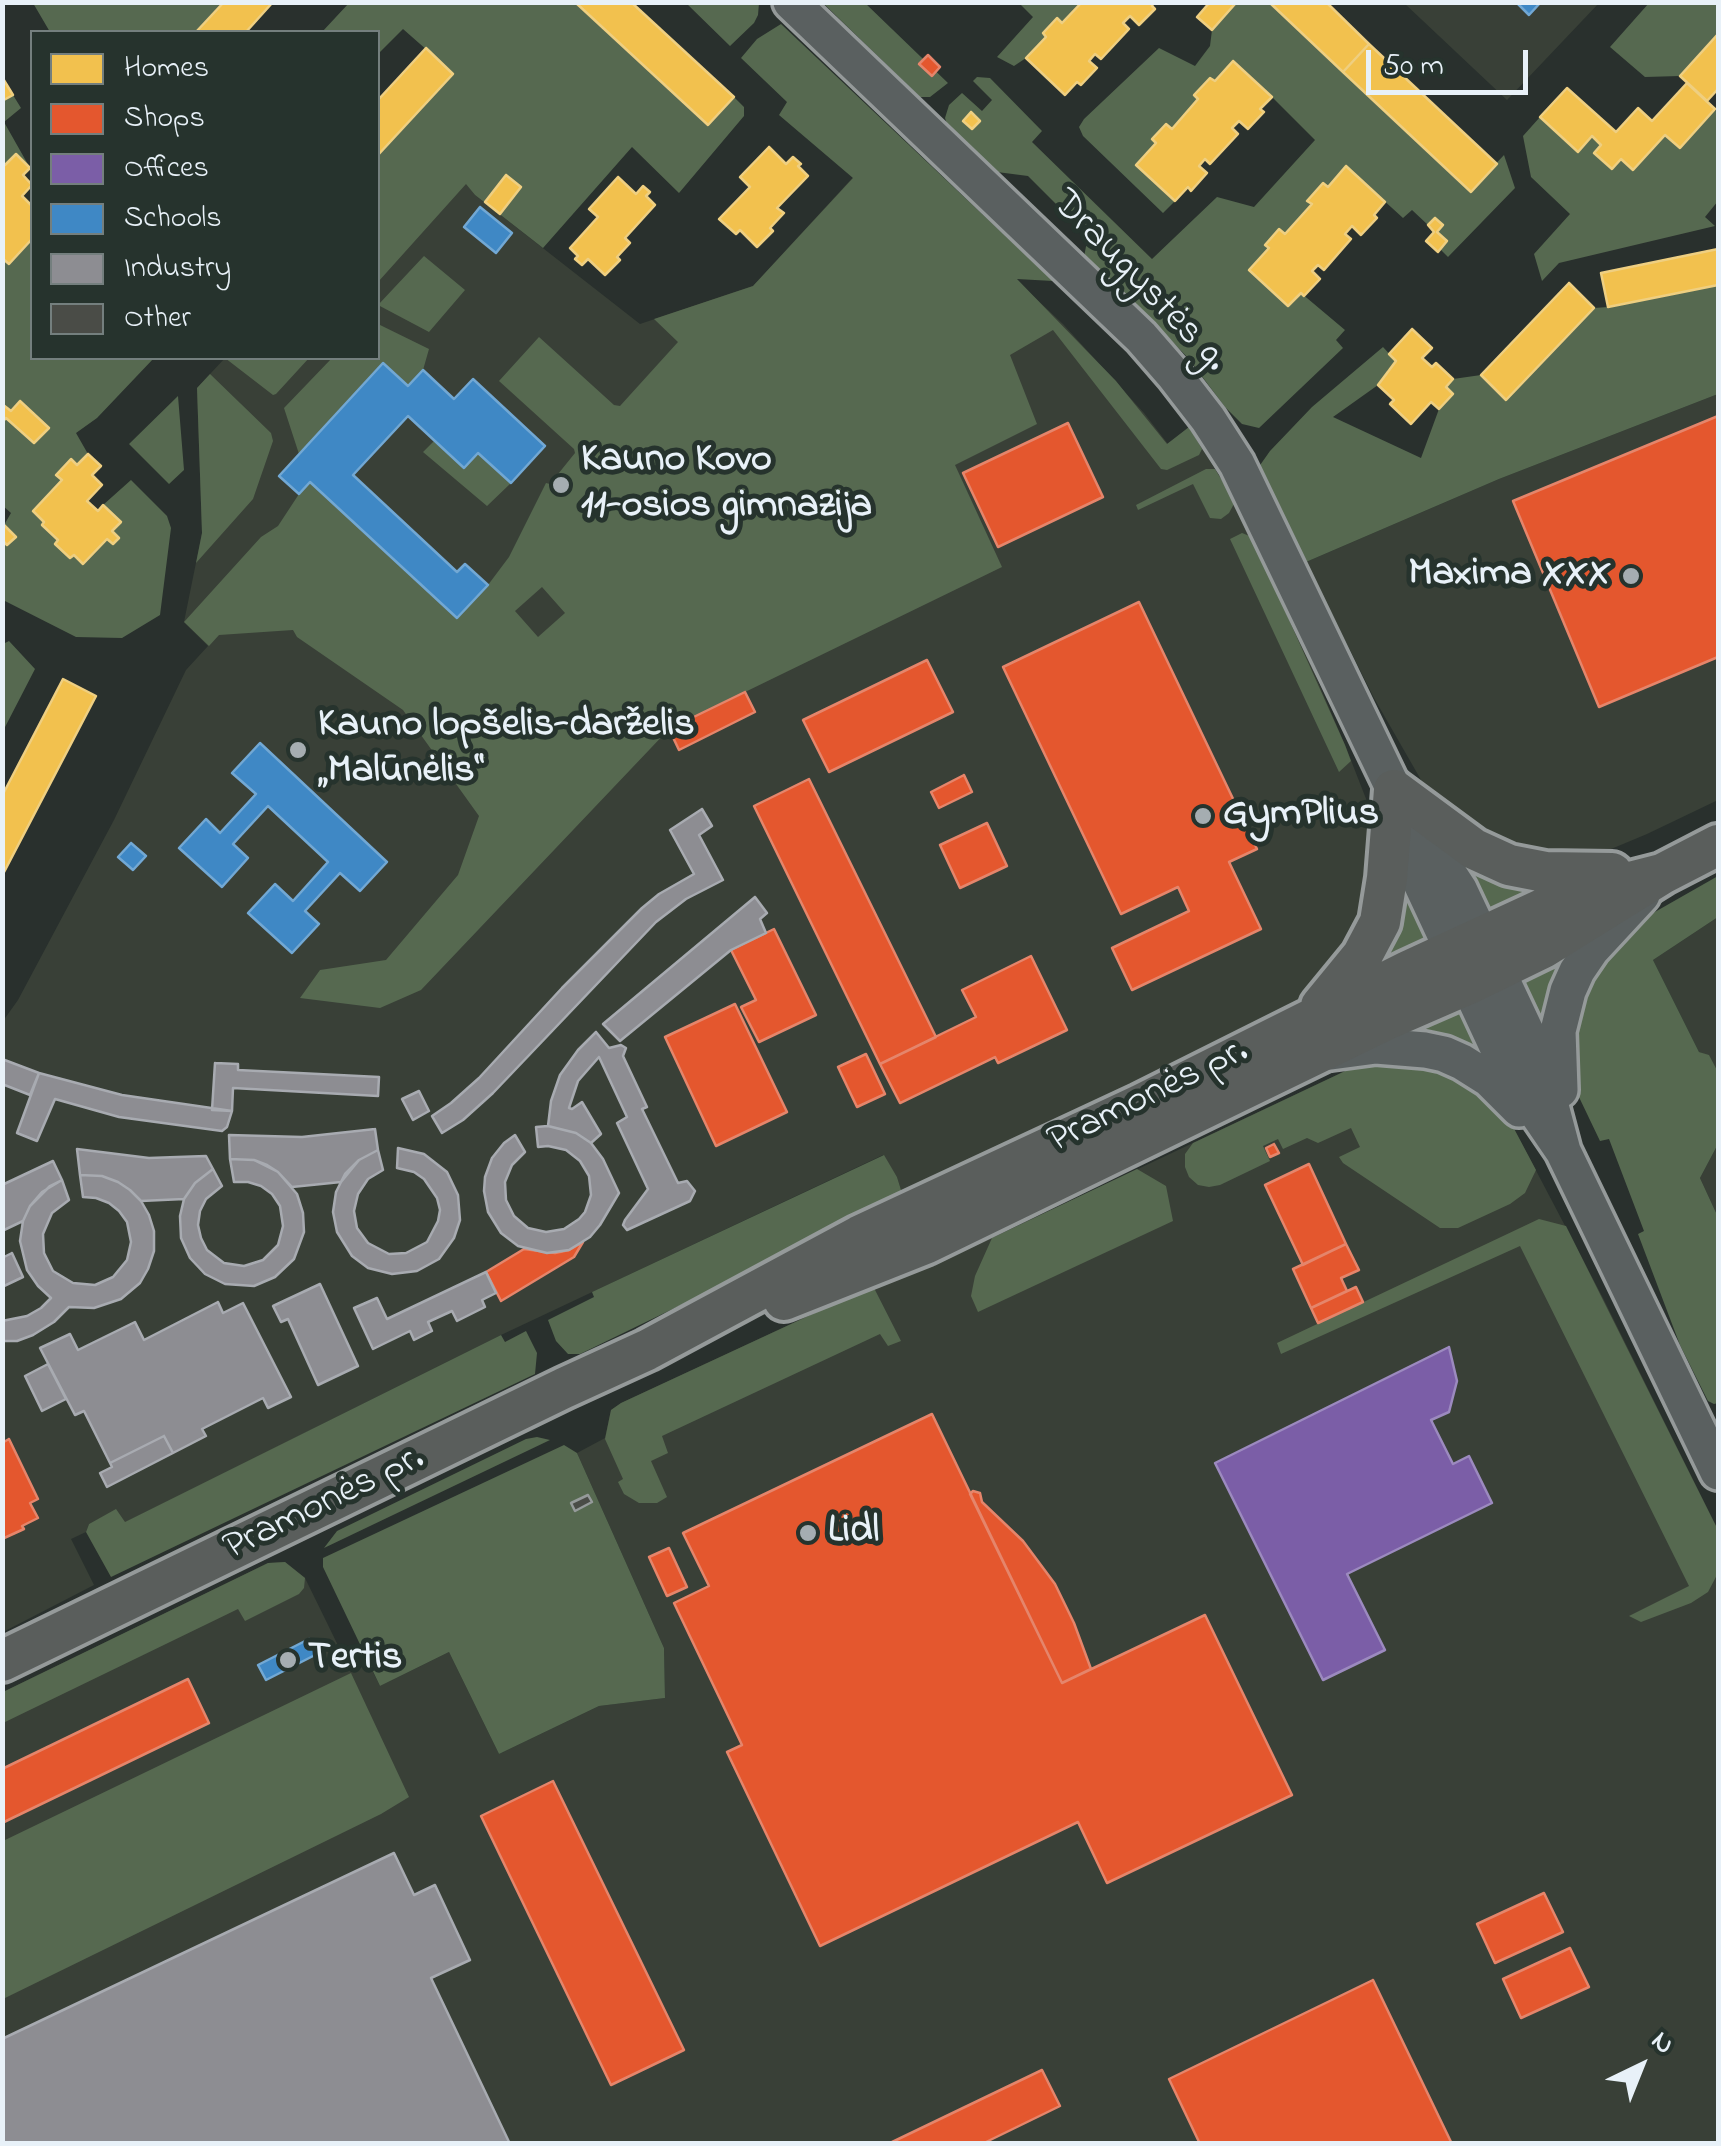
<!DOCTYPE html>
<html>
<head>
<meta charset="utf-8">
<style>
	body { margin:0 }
	#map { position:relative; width:1721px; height:2146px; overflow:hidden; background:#29302d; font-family:"Indie Flower",sans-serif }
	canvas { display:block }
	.frame { position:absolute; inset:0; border:5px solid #e8f1f8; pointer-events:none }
	.legend { position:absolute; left:30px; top:30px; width:350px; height:330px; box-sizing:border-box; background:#26332d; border:2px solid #747f7e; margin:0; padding:12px 18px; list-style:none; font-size:30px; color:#e8f1f8 }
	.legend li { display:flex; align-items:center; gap:20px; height:50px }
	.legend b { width:50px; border:2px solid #747f7e }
	.north { position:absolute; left:1591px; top:2016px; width:100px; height:100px; -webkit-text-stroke:8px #26332d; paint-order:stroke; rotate:43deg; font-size:28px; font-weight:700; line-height:40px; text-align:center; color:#e8f1f8 }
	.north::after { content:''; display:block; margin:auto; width:35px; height:45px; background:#e8f1f8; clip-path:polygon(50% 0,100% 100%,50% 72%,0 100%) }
	.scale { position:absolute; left:1366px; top:50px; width:162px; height:45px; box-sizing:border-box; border:5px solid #e8f1f8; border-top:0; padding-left:12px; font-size:30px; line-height:35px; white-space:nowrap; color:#e8f1f8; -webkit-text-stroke:8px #26332d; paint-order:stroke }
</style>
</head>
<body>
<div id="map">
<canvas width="1721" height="2146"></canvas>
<div class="frame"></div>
<ul class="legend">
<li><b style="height:28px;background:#f2c14e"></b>Homes</li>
<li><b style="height:28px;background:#e4572e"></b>Shops</li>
<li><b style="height:28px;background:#7b5ea7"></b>Offices</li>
<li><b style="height:28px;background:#3f88c5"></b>Schools</li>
<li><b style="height:28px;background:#8d8d92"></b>Industry</li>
<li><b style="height:28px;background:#4a4c47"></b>Other</li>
</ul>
<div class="north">N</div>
<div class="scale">50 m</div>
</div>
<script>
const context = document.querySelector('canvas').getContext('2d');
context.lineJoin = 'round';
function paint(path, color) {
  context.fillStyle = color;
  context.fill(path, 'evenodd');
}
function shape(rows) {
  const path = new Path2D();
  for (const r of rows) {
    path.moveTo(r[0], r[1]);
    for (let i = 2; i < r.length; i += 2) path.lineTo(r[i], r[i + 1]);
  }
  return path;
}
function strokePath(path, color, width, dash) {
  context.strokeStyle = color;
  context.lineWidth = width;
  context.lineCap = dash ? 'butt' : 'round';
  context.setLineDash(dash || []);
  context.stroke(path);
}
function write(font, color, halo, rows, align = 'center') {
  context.font = font + ' "Indie Flower",sans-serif';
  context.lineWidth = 10;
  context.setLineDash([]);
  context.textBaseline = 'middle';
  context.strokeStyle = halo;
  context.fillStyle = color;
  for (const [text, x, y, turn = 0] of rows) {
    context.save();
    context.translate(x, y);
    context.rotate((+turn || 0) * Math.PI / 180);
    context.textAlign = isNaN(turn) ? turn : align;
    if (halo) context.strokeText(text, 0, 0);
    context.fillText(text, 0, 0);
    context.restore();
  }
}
paint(shape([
	[1404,3,1599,3,1507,100],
	[431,134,475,195,640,324,753,286,878,150,1063,324,1144,413,1168,444,1189,427,1235,502,1286,607,1345,745,1370,809,1380,861,1375,903,1333,976,1292,1009,935,1185,902,1193,897,1177,883,1155,501,1335,124,1523,116,1510,89,1524,86,1532,71,1539,94,1585,3,1632,3,1021,18,1000,114,820,186,670,208,646,184,622,202,533,197,388,225,358,378,358,378,191],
	[1718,394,1718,800,1647,834,1592,857,1538,862,1436,806,1374,698,1306,562,1499,479],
	[1718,917,1718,1072,1709,1056,1699,1052,1653,960],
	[1360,1064,1511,1123,1603,1298,1718,1530,1718,2143,3,2144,3,1692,268,1563,285,1562,305,1578,351,1672,369,1664,380,1686,449,1652,499,1754,599,1706,665,1698,664,1648,577,1453,605,1438,611,1410,621,1403,862,1291,992,1238],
	[1718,1144,1718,1217,1700,1178]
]), '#394037');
paint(shape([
	[33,3,224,3,196,32,50,32],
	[349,3,575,3,708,125,734,97,744,107,744,116,679,193,632,147,543,248,475,195,466,184,378,282,378,155,453,73,403,29,378,54,378,32,322,32],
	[686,3,759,2,759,3,758,15,754,23,730,46],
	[823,3,865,3,948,83,930,97,920,97],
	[1019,3,1082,3,1062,23,1057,18,1043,33,1046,37,1026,58,1014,66,997,57,1033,17],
	[1234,3,1269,3,1470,191,1504,155,1515,188,1448,257,1440,249,1447,241,1437,232,1443,225,1435,218,1428,225,1412,210,1403,218,1347,167,1328,187,1323,183,1308,201,1312,204,1285,234,1279,230,1265,244,1269,248,1249,270,1288,306,1301,293,1345,330,1336,340,1343,348,1259,428,1242,424,1225,407,1189,359,1142,310,1084,257,1088,236,1028,176,997,172,947,124,945,118,949,105,962,93,982,111,992,100,973,81,977,77,990,78,1042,131,1032,142,1152,259,1217,197,1254,207,1315,140,1272,97,1233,62,1215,81,1210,78,1195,95,1198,99,1172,129,1166,124,1152,139,1156,143,1136,165,1175,201,1163,213,1083,136,1079,127,1084,119,1159,48,1195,66,1210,46,1212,30,1235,4],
	[1649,3,1718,3,1718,34,1680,76,1645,77,1610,47],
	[781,24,1053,281,1017,279,1116,381,1167,444,1189,427,1202,449,1199,455,1167,470,1161,469,1053,330,1010,355,1037,424,955,465,1002,567,669,729,421,990,380,1008,300,998,320,970,386,960,458,875,479,816,403,710,297,637,293,630,219,635,209,646,184,622,261,537,278,526,299,494,310,482,458,618,488,585,509,557,546,483,550,484,575,453,574,449,499,381,539,337,614,405,620,406,678,342,654,319,753,286,853,178,779,115,787,102,741,58,757,39],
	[542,587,565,613,538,637,515,611],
	[13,95,21,108,4,122,30,168,5,165,3,163,2,101],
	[1715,109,1718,117,1718,201,1705,217,1715,226,1559,263,1542,281,1534,254,1570,214,1531,177,1523,136,1540,117,1592,136,1601,145,1594,153,1611,169,1621,159,1633,170,1665,135,1680,148],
	[32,239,32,358,154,358,97,418,76,433,88,454,77,465,70,460,57,474,62,480,42,524,58,540,55,544,70,558,74,555,83,564,107,539,113,544,118,538,112,531,120,522,103,505,131,480,167,516,171,528,160,615,122,638,76,637,3,600,3,540,15,537,4,525,11,513,2,505,2,258,9,264],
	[424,256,465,290,429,332,378,305],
	[1718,285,1718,394,1499,479,1306,562,1258,468,1270,451,1312,407,1383,347,1396,361,1387,371,1388,373,1378,385,1333,417,1421,458,1439,409,1453,394,1446,387,1453,379,1481,375,1506,400,1594,308,1608,307],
	[378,324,429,349,423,370,408,386,382,364,299,454,284,408,332,358,378,358],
	[225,358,309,358,276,394,273,395],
	[210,374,271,433,273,441,253,499,196,563,202,533,197,388],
	[178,396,184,470,169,484,129,444],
	[435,440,478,453,511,483,487,506,423,452],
	[1206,469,1215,469,1235,502,1229,513,1221,519,1210,518,1193,484,1138,510,1136,505],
	[1242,533,1252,537,1345,745,1351,761,1339,772,1230,539],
	[9,641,35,669,3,731,3,644],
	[1466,865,1541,887,1492,917,1463,869],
	[1718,876,1718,917,1653,960,1699,1052,1709,1055,1718,1072,1718,1144,1700,1178,1718,1217,1718,1403,1714,1404,1708,1401,1680,1345,1638,1234,1644,1231,1609,1139,1600,1141,1578,1095,1569,1065,1578,993,1625,929],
	[1405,892,1408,894,1434,943,1383,968,1375,956],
	[1562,952,1573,956,1540,1028,1518,978],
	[1459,1005,1484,1057,1412,1036,1410,1030],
	[1393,1055,1453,1067,1511,1123,1536,1170,1525,1193,1510,1204,1458,1228,1440,1228,1343,1163,1339,1157,1360,1147,1351,1128,1318,1143,1307,1138,1283,1149,1278,1139,1263,1146,1270,1161,1220,1185,1209,1187,1198,1185,1189,1177,1185,1167,1185,1154,1193,1143,1360,1064],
	[884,1155,897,1177,902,1193,899,1199,580,1354,568,1354,556,1341,548,1320,594,1297,592,1292],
	[1137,1169,1166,1186,1173,1221,978,1312,971,1296,975,1276,992,1238],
	[1539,1219,1566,1226,1718,1530,1718,1573,1708,1592,1691,1603,1641,1622,1629,1616,1689,1586,1520,1246,1281,1354,1277,1343],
	[874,1288,901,1341,888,1346,880,1334,662,1436,668,1453,651,1461,667,1497,657,1503,639,1503,624,1494,618,1482,623,1479,605,1439,611,1410,621,1403,862,1291],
	[526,1331,537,1353,535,1374,111,1577,86,1532,89,1524,116,1509,125,1522,501,1335,505,1342],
	[537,1437,550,1440,324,1548,337,1531,526,1439],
	[564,1445,577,1453,664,1648,665,1698,599,1706,499,1754,449,1652,380,1686,323,1567,323,1558],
	[285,1562,305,1578,304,1588,299,1594,245,1621,238,1609,3,1723,3,1692,268,1563],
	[351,1673,409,1797,381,1814,3,1999,3,1841]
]), '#566950');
const homes = shape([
	[224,2,273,2,246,32,196,32,224,2],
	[575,2,631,2,734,97,708,125,575,2],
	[1082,2,1154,2,1152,6,1155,9,1139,25,1130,16,1123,23,1129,29,1101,59,1095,54,1089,61,1097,68,1081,85,1077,82,1065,95,1026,58,1046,37,1043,33,1057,18,1062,23,1082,2],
	[1210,2,1235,4,1212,30,1197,17,1210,2],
	[1269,2,1326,2,1369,44,1343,72,1269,2],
	[1718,34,1718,89,1707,101,1680,76,1718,34],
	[1369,44,1497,164,1471,192,1343,72,1369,44],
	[426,48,453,74,378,155,378,100,426,48],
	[1233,61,1272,97,1260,109,1264,112,1248,129,1239,121,1232,128,1238,134,1210,164,1205,159,1199,166,1207,173,1191,191,1188,187,1175,201,1136,165,1156,143,1152,139,1166,124,1172,129,1198,99,1194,95,1210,78,1215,81,1233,61],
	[2,77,13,95,2,101,2,77],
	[1687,83,1715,109,1680,148,1665,135,1633,170,1621,159,1612,169,1594,153,1601,145,1592,136,1578,152,1540,117,1567,88,1616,132,1638,108,1652,121,1687,83],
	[971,112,980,121,972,129,963,121,971,112],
	[769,147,786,164,793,157,801,164,798,166,808,176,777,208,784,213,770,228,773,231,757,247,740,230,736,234,719,219,750,187,740,177,769,147],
	[16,154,30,168,23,175,32,185,22,196,32,206,32,239,9,264,2,258,2,163,5,165,16,154],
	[1346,166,1385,202,1374,215,1377,218,1361,235,1352,226,1345,234,1351,239,1324,270,1318,265,1312,271,1320,279,1304,296,1301,293,1288,306,1249,270,1269,248,1265,245,1279,229,1285,234,1312,204,1307,201,1323,183,1328,187,1346,166],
	[506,175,521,187,500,214,485,202,506,175],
	[618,177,636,194,643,186,650,192,646,196,655,205,625,238,630,243,617,257,620,260,605,275,588,259,582,265,575,259,578,256,570,248,598,217,589,209,618,177],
	[1435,218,1443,225,1437,232,1447,241,1438,252,1426,241,1434,232,1428,225,1435,218],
	[1718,249,1718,285,1608,307,1601,273,1718,249],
	[1569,283,1594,308,1506,400,1481,375,1569,283],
	[1412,329,1432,348,1422,358,1432,367,1436,363,1453,379,1446,387,1453,394,1439,409,1431,402,1411,424,1390,404,1394,400,1378,385,1396,361,1389,354,1412,329],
	[20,401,49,428,34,443,6,418,2,422,2,404,11,411,20,401],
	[88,454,101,466,92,475,102,485,87,501,98,511,103,505,121,522,112,531,119,538,113,544,107,539,83,564,74,555,70,558,55,544,58,540,42,525,44,522,33,511,62,480,56,475,71,459,77,465,88,454],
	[4,525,16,537,7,545,2,540,4,525],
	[63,679,96,696,2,876,2,796,63,679]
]);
paint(homes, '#f2c14e');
strokePath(homes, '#efcf81', 2.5);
const shops = shape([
	[928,55,940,67,932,76,919,64,928,55],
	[1718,416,1718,657,1599,707,1513,501,1718,416],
	[1068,423,1103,497,998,547,963,473,1068,423],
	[1139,602,1257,849,1229,862,1261,929,1132,990,1112,948,1189,911,1178,887,1121,914,1003,667,1139,602],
	[927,660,953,712,829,772,803,720,927,660],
	[745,692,755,712,679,750,669,729,745,692],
	[964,775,972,792,939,808,931,792,964,775],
	[809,779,936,1037,880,1064,754,806,809,779],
	[987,823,1007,866,960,888,940,845,987,823],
	[774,929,816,1015,759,1042,741,1007,756,1000,731,950,774,929],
	[1031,956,1067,1030,998,1063,995,1057,900,1103,880,1064,976,1017,962,990,1031,956],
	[735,1004,787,1112,716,1146,665,1037,735,1004],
	[866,1054,885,1094,857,1107,838,1067,866,1054],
	[1274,1144,1279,1153,1270,1157,1266,1148,1274,1144],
	[1309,1164,1346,1244,1303,1265,1265,1185,1309,1164],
	[583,1242,574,1257,501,1301,486,1272,524,1249,555,1253,569,1250,583,1242],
	[1346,1244,1359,1270,1341,1278,1347,1291,1311,1308,1293,1269,1346,1244],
	[1356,1287,1363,1302,1318,1323,1311,1308,1356,1287],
	[932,1414,1062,1683,1205,1615,1292,1795,1107,1883,1078,1822,820,1946,727,1752,742,1745,674,1603,709,1586,683,1533,932,1414],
	[9,1439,38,1499,30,1503,38,1518,22,1526,24,1529,2,1539,2,1443,9,1439],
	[973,1491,980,1493,982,1502,1023,1541,1055,1584,1074,1623,1091,1669,1062,1683,970,1494,973,1491],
	[669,1548,687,1587,667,1596,649,1557,669,1548],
	[188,1679,209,1723,2,1823,2,1769,188,1679],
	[553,1781,684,2050,611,2085,481,1816,553,1781],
	[1544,1893,1563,1932,1495,1963,1477,1924,1544,1893],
	[1570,1948,1589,1987,1521,2018,1503,1979,1570,1948],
	[1373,1980,1452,2144,1200,2144,1169,2079,1373,1980],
	[1042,2070,1060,2106,982,2144,888,2144,1042,2070]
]);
paint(shops, '#e4572e');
strokePath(shops, '#e5856b', 2.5);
const offices = shape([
	[1449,1347,1457,1381,1449,1412,1431,1420,1453,1464,1469,1456,1492,1503,1347,1574,1385,1650,1323,1680,1215,1463,1449,1347]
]);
paint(offices, '#7b5ea7');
strokePath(offices, '#9c8abf', 2.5);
const schools = shape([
	[1516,2,1541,2,1529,15,1516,2],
	[480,207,512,233,496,253,464,227,480,207],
	[383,363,408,386,423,370,454,399,473,379,545,446,511,483,478,453,464,468,408,416,353,475,457,572,465,564,488,585,457,618,310,482,299,494,279,476,383,363],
	[260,743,387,862,360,891,340,873,305,911,319,924,292,953,248,913,275,884,293,901,328,862,268,806,233,844,248,858,222,887,179,848,206,819,220,833,256,794,232,773,260,743],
	[131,843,146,856,133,870,118,857,131,843],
	[309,1639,317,1654,266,1680,258,1665,309,1639]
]);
paint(schools, '#3f88c5');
strokePath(schools, '#72a8d4', 2.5);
const industry = shape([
	[702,809,712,826,699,835,723,880,686,899,656,922,493,1093,463,1120,442,1133,432,1116,451,1103,479,1078,562,988,642,908,659,894,694,874,670,830,702,809],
	[755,897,767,913,760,919,766,933,731,950,620,1041,603,1024,755,897],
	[596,1032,609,1048,621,1045,626,1048,623,1056,647,1107,642,1109,678,1183,687,1181,695,1191,690,1201,627,1230,623,1225,625,1220,648,1189,617,1123,627,1117,599,1057,578,1081,569,1108,572,1109,582,1102,601,1134,591,1143,576,1133,548,1126,551,1101,560,1075,578,1050,596,1032],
	[2,1059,39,1073,30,1095,2,1084,2,1059],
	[215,1063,238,1064,238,1070,379,1077,378,1096,233,1088,232,1111,212,1110,215,1063],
	[39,1073,122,1095,232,1111,227,1127,222,1131,119,1117,55,1099,37,1141,17,1133,39,1073],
	[419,1091,429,1111,413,1120,402,1099,419,1091],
	[548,1126,576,1133,591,1143,603,1159,619,1193,600,1225,590,1237,569,1250,547,1253,518,1246,501,1233,488,1212,484,1191,485,1177,492,1158,504,1143,515,1135,525,1152,512,1165,505,1182,506,1200,514,1216,528,1228,546,1232,564,1229,579,1219,585,1212,591,1195,589,1176,580,1161,566,1150,548,1146,538,1147,536,1127,548,1126],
	[375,1129,378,1150,359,1160,341,1182,292,1187,278,1172,267,1165,254,1160,230,1159,229,1135,302,1137,375,1129],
	[398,1148,424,1154,447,1172,458,1195,460,1220,454,1238,439,1259,417,1271,392,1274,368,1268,352,1256,337,1232,333,1212,336,1192,345,1174,359,1160,378,1150,383,1170,368,1179,358,1194,354,1211,357,1228,368,1243,389,1254,406,1253,427,1242,438,1221,440,1210,437,1198,424,1179,414,1172,397,1168,398,1148],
	[77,1149,149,1158,206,1156,213,1169,195,1183,184,1199,141,1201,130,1190,118,1182,102,1176,80,1175,77,1149],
	[230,1159,254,1160,278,1172,297,1194,303,1213,304,1232,294,1259,275,1277,254,1286,225,1284,205,1274,190,1258,181,1238,180,1216,184,1199,195,1183,213,1169,222,1186,206,1199,200,1211,198,1225,201,1238,207,1250,224,1263,244,1266,263,1260,278,1245,283,1226,280,1206,272,1194,261,1186,248,1182,234,1182,230,1159],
	[53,1161,62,1180,42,1192,30,1206,23,1221,2,1231,2,1185,53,1161],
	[80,1175,102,1176,118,1182,130,1190,141,1201,149,1215,154,1231,154,1251,148,1269,140,1283,121,1299,94,1308,69,1307,54,1322,33,1335,17,1341,2,1341,2,1321,27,1316,41,1308,51,1298,38,1286,27,1270,20,1241,23,1221,30,1206,50,1186,62,1180,69,1200,52,1213,43,1234,44,1253,53,1271,73,1283,95,1285,113,1277,127,1260,131,1242,127,1222,119,1211,109,1203,96,1198,83,1197,80,1175],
	[12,1253,23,1277,2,1287,2,1258,12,1253],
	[486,1272,496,1293,482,1300,485,1307,457,1321,452,1311,428,1322,432,1331,414,1340,410,1331,373,1349,354,1308,377,1298,387,1319,486,1272],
	[320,1284,358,1366,318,1385,288,1319,281,1322,273,1306,320,1284],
	[218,1302,223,1313,243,1303,291,1397,268,1408,263,1398,202,1429,206,1436,173,1453,164,1436,110,1463,84,1411,75,1415,40,1348,70,1334,78,1350,135,1322,144,1340,218,1302],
	[48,1364,66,1399,42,1411,25,1376,48,1364],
	[164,1436,173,1453,107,1487,100,1473,112,1467,110,1463,164,1436],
	[394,1853,414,1895,435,1885,470,1960,431,1978,510,2144,2,2144,2,2039,394,1853]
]);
paint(industry, '#8d8d92');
strokePath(industry, '#a8abb1', 2.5);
const building = shape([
	[588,1495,592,1502,575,1511,571,1503,588,1495]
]);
paint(building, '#4a4c47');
strokePath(building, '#959a9a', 2.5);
const secondary = shape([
	[791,2,1141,337,1174,375,1208,419,1237,464,1394,790,1459,889,1538,1057,1563,1151],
	[1404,825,1420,881,1509,1072,1563,1151,1718,1472],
	[1331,1052,1376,1046,1425,1050,1444,1054,1462,1062,1489,1079,1519,1109],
	[1560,1090,1558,1031,1568,991,1577,971,1592,949,1642,895]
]);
const primary = shape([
	[1394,790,1474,849,1509,865,1545,872,1612,873],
	[1321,1006,1362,956,1380,922,1387,878,1394,790],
	[784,1300,925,1244,1384,1021,1469,984,1543,948,1662,874,1718,845],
	[2,1661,564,1388,647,1350,859,1236,1140,1105,1408,971,1564,899,1662,874]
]);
strokePath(secondary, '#959a9a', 42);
strokePath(primary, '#959a9a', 48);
strokePath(secondary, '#5a6060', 35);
strokePath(primary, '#5a5e5c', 40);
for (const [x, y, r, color] of [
	[561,485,10,"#a5adb1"],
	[1631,576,10,"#a5adb1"],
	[298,750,10,"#a5adb1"],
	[1203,816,10,"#a5adb1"],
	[808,1533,10,"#a5adb1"],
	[288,1660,10,"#a5adb1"]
]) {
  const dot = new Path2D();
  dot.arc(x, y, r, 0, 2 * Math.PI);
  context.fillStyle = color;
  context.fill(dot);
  strokePath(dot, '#26332d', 4);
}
write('40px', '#e8f1f8', '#26332d', [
	["Draugystės g.",1138,283,46],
	["Pramonės pr.",1149,1098,-26],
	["Pramonės pr.",325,1505,-26]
]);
write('bold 40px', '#e8f1f8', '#26332d', [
	["Kauno Kovo",581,462],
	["11-osios gimnazija",581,508],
	["Maxima XXX",1611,576,"right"],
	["Kauno lopšelis-darželis",318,727],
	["„Malūnėlis“",318,773],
	["GymPlius",1223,816],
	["Lidl",828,1533],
	["Tertis",308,1660]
], 'left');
</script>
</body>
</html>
